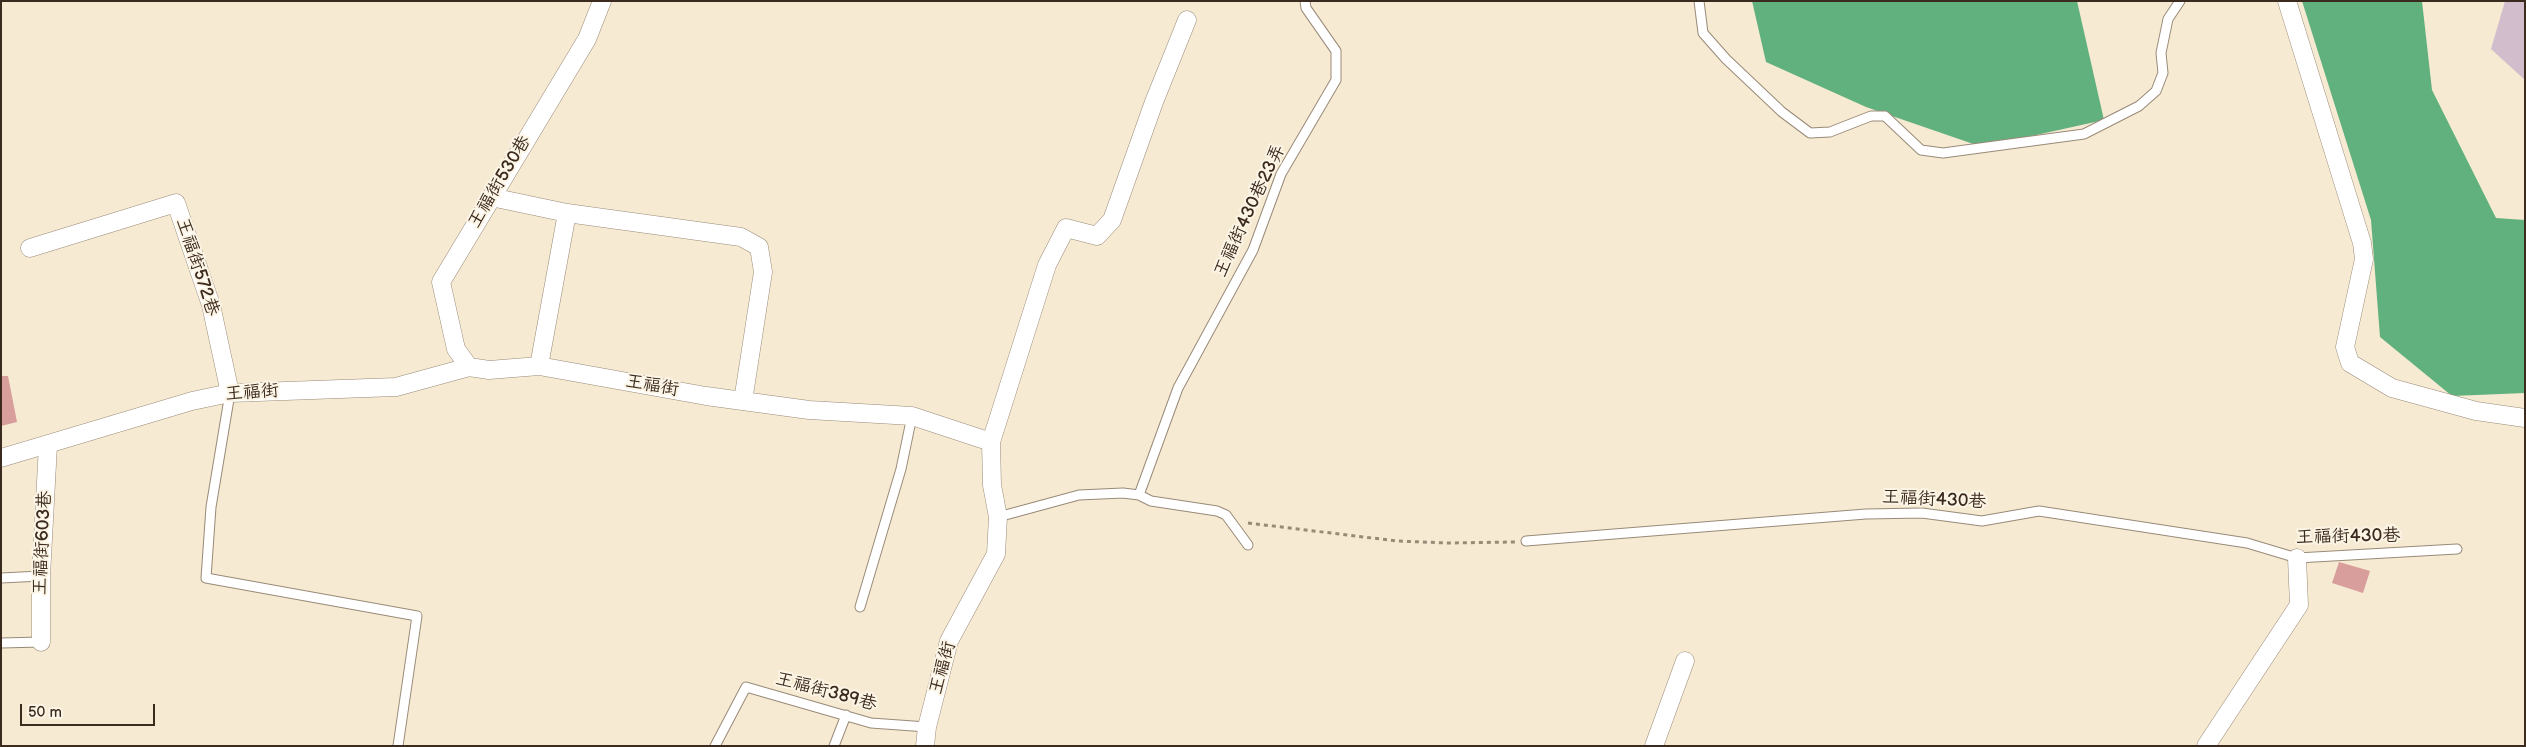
<!DOCTYPE html>
<html>
<head>
<meta charset="utf-8">
<style>
	body { margin:0 }
	#map { position:relative; width:2526px; height:747px; overflow:hidden; background:#f7ead3; font-family:"Balsamiq Sans",sans-serif }
	canvas { display:block }
	.frame { position:absolute; inset:0; border:2px solid #3b2a1e; pointer-events:none }
	.scale { position:absolute; left:20px; top:704px; width:135px; height:22px; box-sizing:border-box; border:2px solid #3b2a1e; border-top:0; padding-left:6px; font-size:15px; line-height:18px; white-space:nowrap; color:#3b2a1e; -webkit-text-stroke:4px #fcf5e5; paint-order:stroke }
</style>
</head>
<body>
<div id="map">
<canvas width="2526" height="747"></canvas>
<div class="frame"></div>
<div class="scale">50 m</div>
</div>
<script>
const context = document.querySelector('canvas').getContext('2d');
context.lineJoin = 'round';
function paint(path, color) {
  context.fillStyle = color;
  context.fill(path, 'evenodd');
}
function shape(rows) {
  const path = new Path2D();
  for (const r of rows) {
    path.moveTo(r[0], r[1]);
    for (let i = 2; i < r.length; i += 2) path.lineTo(r[i], r[i + 1]);
  }
  return path;
}
function strokePath(path, color, width, dash) {
  context.strokeStyle = color;
  context.lineWidth = width;
  context.lineCap = dash ? 'butt' : 'round';
  context.setLineDash(dash || []);
  context.stroke(path);
}
function write(font, color, halo, rows, align = 'center') {
  context.font = font + ' "Balsamiq Sans","LXGW WenKai TC",sans-serif';
  context.lineWidth = 4;
  context.setLineDash([]);
  context.textBaseline = 'middle';
  context.strokeStyle = halo;
  context.fillStyle = color;
  for (const [text, x, y, turn = 0] of rows) {
    context.save();
    context.translate(x, y);
    context.rotate((+turn || 0) * Math.PI / 180);
    context.textAlign = isNaN(turn) ? turn : align;
    if (halo) context.strokeText(text, 0, 0);
    context.fillText(text, 0, 0);
    context.restore();
  }
}
paint(shape([
	[2505,1,2525,1,2525,80,2491,49]
]), '#d1bdcb');
paint(shape([
	[1752,1,2077,1,2104,120,1982,147,1866,107,1766,62],
	[2302,1,2422,1,2432,90,2496,218,2525,220,2525,393,2452,396,2380,337,2371,220]
]), '#61b17e');
paint(shape([
	[1,376,8,376,17,422,1,426],
	[2339,562,2370,571,2363,593,2332,583]
]), '#d89e9b');
const lane = shape([
	[1699,1,1703,33,1726,59,1782,112,1810,133,1830,132,1871,116,1885,116,1921,150,1943,153,2084,134,2139,106,2156,91,2163,73,2161,53,2168,19,2180,1],
	[230,393,211,507,206,578,417,616,398,746],
	[1139,495,1178,388,1253,250,1281,174,1336,80,1336,51,1306,8,1305,1],
	[998,517,1079,495,1123,493,1139,495,1151,501,1217,511,1226,515,1248,545],
	[1526,541,1866,514,1922,513,1982,521,2039,511,2247,543,2297,558,2457,549],
	[1,578,41,576],
	[860,607,901,469,912,416],
	[1,643,41,642],
	[715,746,746,687,871,723,927,727],
	[834,746,846,715]
]);
const street = shape([
	[2287,1,2362,243,2364,259,2345,347,2350,363,2392,388,2476,411,2525,418],
	[491,197,567,213,741,237,759,247,763,272,743,401],
	[30,248,176,203,211,305,230,393],
	[539,366,567,213],
	[469,367,456,349,441,282,587,39,602,1],
	[1,458,192,401,230,393,396,387,469,367,489,370,539,366,706,396,809,410,912,416,991,442],
	[41,642,41,576,48,445],
	[925,746,927,727,949,641,996,554,998,517,992,485,991,442,1047,265,1066,228,1097,236,1112,220,1154,102,1187,20],
	[1654,746,1685,661],
	[2206,746,2299,605,2297,558]
]);
strokePath(lane, '#998a78', 11);
strokePath(street, '#998a78', 19);
strokePath(shape([
	[1248,523,1397,541,1448,543,1515,542]
]), '#998a78', 3, [4, 4]);
strokePath(lane, '#fff', 9);
strokePath(street, '#fff', 18);
write('18px', '#3b2a1e', '#fcf5e5', [
	["王福街530巷",500,182,-59],
	["王福街430巷23弄",1250,211,-65],
	["王福街572巷",197,267,72],
	["王福街",652,386,10],
	["王福街",252,393,-4],
	["王福街430巷",1934,500,3],
	["王福街430巷",2348,537,-1],
	["王福街603巷",43,543,-87],
	["王福街",943,668,-74],
	["王福街389巷",826,692,15]
]);
</script>
</body>
</html>
